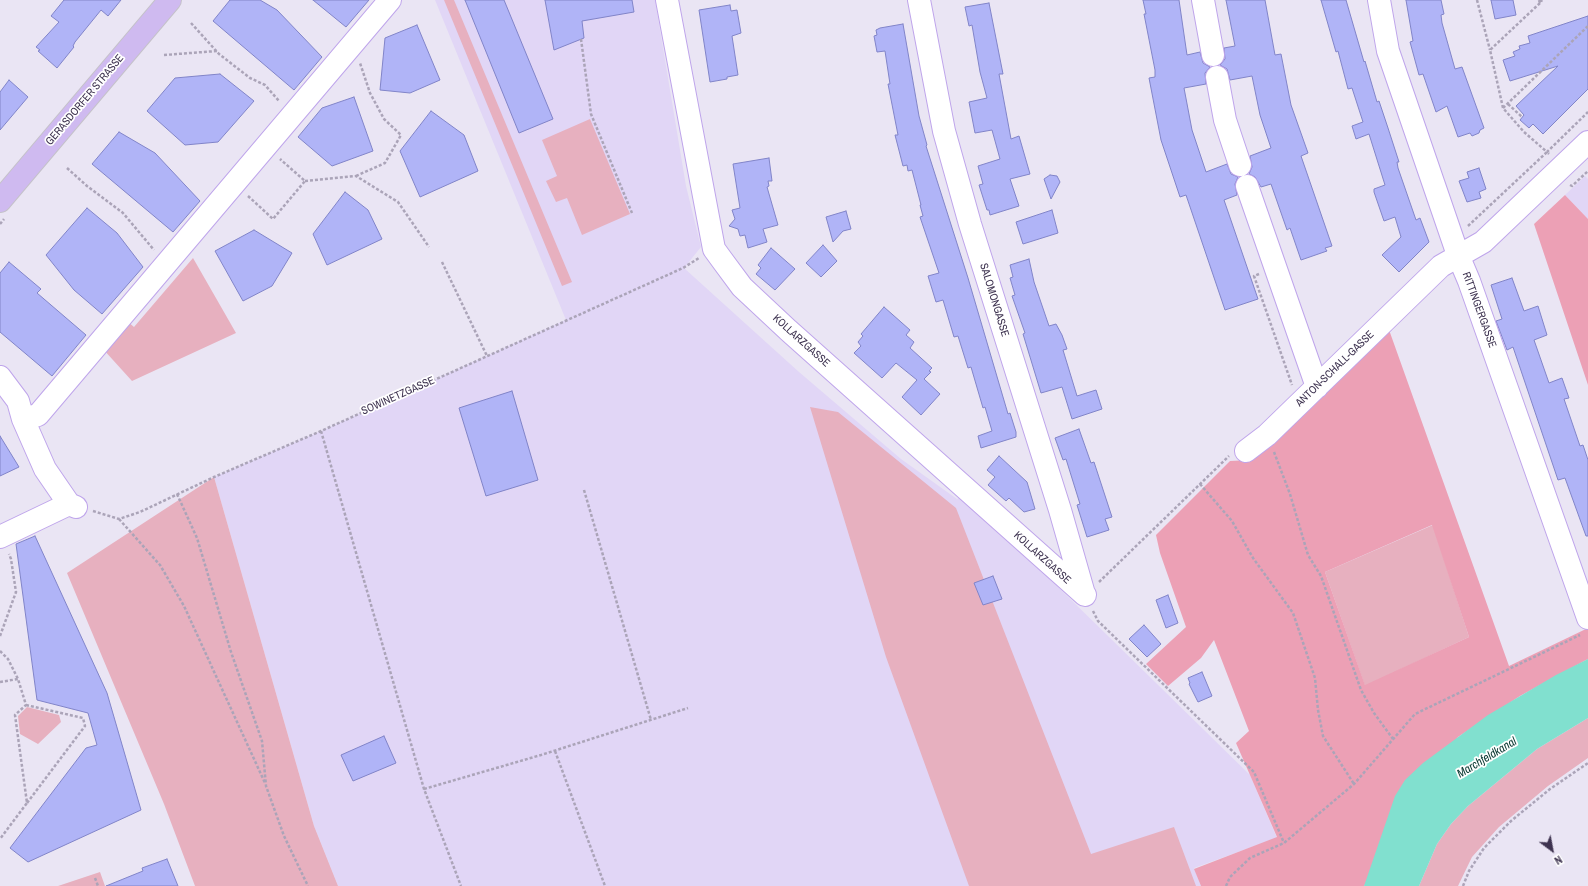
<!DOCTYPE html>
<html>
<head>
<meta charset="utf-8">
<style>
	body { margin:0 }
	#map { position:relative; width:1588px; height:886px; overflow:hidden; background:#eae5f4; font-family:"Archivo Narrow",sans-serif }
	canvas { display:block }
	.north { position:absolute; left:1532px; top:830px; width:40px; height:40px; -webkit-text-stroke:3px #fff; paint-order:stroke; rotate:148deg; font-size:11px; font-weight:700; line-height:16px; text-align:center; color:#3e3350 }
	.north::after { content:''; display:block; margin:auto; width:14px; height:18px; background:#3e3350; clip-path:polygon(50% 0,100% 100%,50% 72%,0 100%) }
</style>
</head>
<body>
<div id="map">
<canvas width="1588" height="886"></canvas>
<div class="north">N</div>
</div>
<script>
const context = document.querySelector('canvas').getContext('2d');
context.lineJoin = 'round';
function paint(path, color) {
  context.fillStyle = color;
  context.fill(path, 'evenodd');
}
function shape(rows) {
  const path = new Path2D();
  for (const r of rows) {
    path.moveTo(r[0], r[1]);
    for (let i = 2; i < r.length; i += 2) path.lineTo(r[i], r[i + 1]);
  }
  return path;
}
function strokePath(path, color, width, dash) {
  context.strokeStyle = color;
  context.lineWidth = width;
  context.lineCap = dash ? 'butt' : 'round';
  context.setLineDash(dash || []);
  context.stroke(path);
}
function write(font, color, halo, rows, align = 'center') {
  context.font = font + ' "Archivo Narrow",sans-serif';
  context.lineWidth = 3.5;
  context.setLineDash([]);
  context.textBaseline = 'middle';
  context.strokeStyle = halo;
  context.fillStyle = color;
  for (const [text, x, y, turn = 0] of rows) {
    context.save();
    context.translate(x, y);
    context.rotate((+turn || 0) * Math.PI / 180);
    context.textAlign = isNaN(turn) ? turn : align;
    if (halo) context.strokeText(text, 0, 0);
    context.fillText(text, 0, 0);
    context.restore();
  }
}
paint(shape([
	[435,0,655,0,686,186,701,247,684,268,799,372,901,459,957,499,964,495,1250,775,1277,838,1194,868,1201,886,338,886,314,826,214,477,326,429,566,320],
	[1585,176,1588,179,1588,219,1565,195]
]), '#e1d6f6');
paint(shape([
	[444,0,454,0,572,282,562,286],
	[590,119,630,214,582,235,567,198,556,202,546,181,557,176,542,140],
	[193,258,236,333,132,381,103,349,127,321,134,327],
	[810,407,838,412,956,508,1091,854,1174,827,1196,886,969,886,886,657],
	[214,477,314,826,338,886,195,886,164,804,67,573],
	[1433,525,1469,637,1365,686,1325,572],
	[27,707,59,715,61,722,38,744,20,734,18,716],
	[1588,718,1588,758,1548,786,1499,827,1472,857,1458,886,1419,886,1437,844,1451,824,1468,806,1537,749],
	[100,872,105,886,58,886]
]), '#e7b0bf');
paint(shape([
	[1565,195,1588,219,1588,385,1534,224],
	[1388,327,1509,666,1588,628,1588,659,1520,696,1458,737,1364,886,1201,886,1194,869,1277,837,1236,743,1249,731,1214,640,1201,658,1168,686,1146,664,1186,627,1160,553,1156,535,1230,461,1251,460],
	[1432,525,1469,637,1365,685,1325,572]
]), '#eca0b5');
paint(shape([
	[1588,659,1588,718,1537,749,1468,806,1451,824,1437,844,1419,886,1364,886,1395,796,1405,780,1423,763,1488,715,1556,675]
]), '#81e0cf');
const building = shape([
	[64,0,121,0,108,16,101,10,75,42,73,46,74,47,57,68,38,51,40,50,36,47,59,22,51,16,64,0],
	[230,0,260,0,277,10,322,57,294,90,213,21,230,0],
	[313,0,369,0,346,27,313,0],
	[465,0,504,0,553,119,519,133,465,0],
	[545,0,632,0,634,12,582,21,584,38,554,50,545,0],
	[1143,0,1179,0,1187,55,1200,52,1203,63,1210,67,1205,73,1206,84,1184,88,1192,130,1206,172,1227,164,1231,174,1238,177,1235,184,1237,195,1224,200,1258,299,1225,310,1186,195,1180,197,1161,140,1149,78,1155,77,1155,70,1144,14,1146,14,1143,0],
	[1226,0,1265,0,1275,55,1281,54,1291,105,1308,153,1301,156,1332,246,1325,248,1327,251,1301,260,1290,228,1287,230,1271,184,1261,187,1255,177,1249,174,1252,167,1250,156,1271,148,1260,115,1252,76,1230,80,1227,69,1220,65,1225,59,1224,48,1235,46,1226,0],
	[1321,0,1346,0,1364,62,1365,61,1377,102,1379,101,1388,128,1399,162,1397,162,1398,168,1416,220,1420,218,1429,242,1399,272,1382,255,1401,237,1395,217,1384,221,1374,192,1374,189,1385,185,1369,134,1356,139,1352,126,1363,122,1352,88,1348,89,1338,51,1336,52,1321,0],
	[1406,0,1441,0,1444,14,1441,15,1442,23,1455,69,1462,67,1484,128,1480,130,1479,133,1472,136,1470,133,1458,137,1447,106,1436,112,1423,74,1419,75,1410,42,1413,41,1406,0],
	[1491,0,1513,0,1516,15,1495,19,1491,0],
	[989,3,1003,74,999,74,1011,139,1019,136,1030,174,1010,179,1019,206,990,215,989,210,987,210,979,185,983,184,978,166,1000,159,992,130,975,133,969,102,987,98,980,72,972,25,969,26,965,7,989,3],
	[730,5,731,11,737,10,741,33,732,36,738,75,727,77,727,79,710,82,699,10,730,5],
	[1588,16,1588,89,1543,134,1533,124,1529,128,1520,120,1524,115,1516,106,1558,66,1510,81,1503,60,1515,56,1513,52,1520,49,1519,46,1530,43,1528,36,1588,16],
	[903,24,919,116,927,145,926,146,968,278,1008,414,1010,413,1016,432,1016,437,981,448,978,436,992,431,985,407,983,408,971,367,968,368,958,336,954,337,943,300,936,302,928,276,939,273,920,217,923,216,920,205,921,205,912,170,908,171,907,165,903,166,895,135,898,135,888,84,890,84,885,51,877,52,874,36,877,35,876,30,880,28,903,24],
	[417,25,440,80,410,93,380,90,385,38,417,25],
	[220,74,254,101,218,142,185,145,147,111,175,78,220,74],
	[9,80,28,97,0,130,0,92,9,80],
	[354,97,373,151,332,166,298,137,322,108,354,97],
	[431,111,464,135,478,171,420,197,400,151,431,111],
	[119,132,155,153,200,201,173,232,92,164,119,132],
	[769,158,772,181,768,181,769,186,767,187,778,225,763,229,767,242,748,248,745,235,740,236,738,229,729,226,735,219,732,210,740,208,733,164,769,158],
	[1479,168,1486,189,1479,192,1481,198,1467,202,1459,181,1469,178,1467,172,1479,168],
	[1050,175,1057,176,1060,182,1051,199,1044,179,1050,175],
	[345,192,368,210,382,239,327,265,313,234,345,192],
	[87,208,117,233,143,267,102,314,74,290,46,255,87,208],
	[1052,210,1058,233,1023,244,1016,222,1052,210],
	[846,211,851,229,843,231,833,242,826,217,846,211],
	[254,230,292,253,272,286,243,301,215,251,254,230],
	[823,245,837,261,821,277,806,263,823,245],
	[771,248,795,269,775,290,756,274,761,268,758,265,771,248],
	[1029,259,1034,282,1049,326,1056,324,1062,335,1067,349,1063,350,1077,396,1096,390,1102,409,1072,419,1062,387,1041,393,1023,334,1025,333,1012,296,1015,295,1010,278,1013,277,1010,265,1029,259],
	[9,262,41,289,37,293,86,335,52,376,0,332,0,273,9,262],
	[1512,278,1524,311,1538,306,1547,335,1534,340,1549,383,1562,378,1569,398,1564,399,1580,446,1583,445,1588,460,1588,536,1586,536,1565,478,1558,480,1513,347,1507,350,1496,321,1502,319,1491,285,1512,278],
	[884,307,910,330,906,335,914,342,910,348,932,368,929,371,931,372,924,379,940,394,921,415,902,397,917,380,896,363,882,378,854,353,861,346,858,342,863,336,861,334,884,307],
	[512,391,538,480,486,496,459,408,512,391],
	[1079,429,1091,463,1094,462,1112,517,1105,519,1109,530,1087,537,1077,505,1080,504,1066,459,1063,460,1055,438,1079,429],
	[0,436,19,467,0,476,0,436],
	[999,456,1027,482,1035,509,1024,512,1009,498,1006,501,988,485,995,477,987,470,999,456],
	[35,536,107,693,141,810,28,862,10,848,86,748,97,745,88,713,37,700,16,544,35,536],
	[993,576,1002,599,983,605,974,583,993,576],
	[1168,595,1178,623,1166,628,1156,600,1168,595],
	[1144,625,1161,644,1147,657,1129,639,1144,625],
	[1202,672,1212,696,1198,702,1189,684,1190,683,1188,678,1202,672],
	[384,736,396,763,353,781,341,755,384,736],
	[167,859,178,886,106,886,143,871,142,868,167,859]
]);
paint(building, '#b0b4f7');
strokePath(building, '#8184c8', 1);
const minor = shape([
	[667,0,714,249,722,260,742,287,788,330,1085,595],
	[919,0,944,131,970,224,1060,510,1084,594],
	[1203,0,1213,55],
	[1379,0,1388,51,1458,255,1469,281,1588,618],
	[1217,77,1225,120,1240,165],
	[1247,186,1317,387],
	[0,377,18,401,23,419,45,469,69,504,76,507],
	[23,419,38,415,390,0],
	[1246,451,1267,435,1441,266,1483,242,1588,142],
	[0,537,69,504]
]);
const major = shape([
	[0,201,170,0]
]);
strokePath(minor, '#bfa5eb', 24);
strokePath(major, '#c5c2ca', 24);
strokePath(shape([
	[1477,0,1490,50],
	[1539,0,1540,3,1542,0],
	[1540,3,1490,50,1503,108,1524,132,1547,152,1588,112],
	[191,23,219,54,250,78,265,85,279,101],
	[581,39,591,114,632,213],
	[164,55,217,51],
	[1508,104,1522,117],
	[1503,108,1588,26],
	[67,168,87,186,123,213,154,250],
	[356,176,385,163,401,135,384,119,370,93,360,63],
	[305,181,356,176,398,202,429,247],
	[1570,185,1572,186,1588,171],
	[248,196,273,219,305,181,280,159],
	[0,224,4,219],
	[1468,226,1547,152,1549,154],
	[442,262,487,356],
	[1259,274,1254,276,1292,385],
	[321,431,424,789,461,886],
	[1274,452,1290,494,1308,555,1321,576,1361,690,1374,713,1393,739],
	[1200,484,1232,521,1253,558,1293,613,1315,678,1318,710,1323,736,1354,784],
	[584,490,651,720],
	[177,494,197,538,231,652,262,741,266,786,284,836,308,886],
	[93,511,119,519,140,512,214,477,321,431,683,268,699,258],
	[119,519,160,565,184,606,265,783],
	[1099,582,1229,456],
	[1093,611,1098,621,1254,772,1284,843],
	[0,636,16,592,11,559,9,554],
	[0,651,8,659,18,679,26,705,15,715,27,803,0,839],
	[0,682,18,679],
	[26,705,83,718,85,726,27,803],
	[555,751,605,886],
	[424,789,541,755,688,708],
	[95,878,98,886],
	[1226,886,1230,877,1250,858,1284,843,1354,784,1415,714,1580,635],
	[1463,886,1469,871,1484,848,1511,821,1550,789,1588,763]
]), '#aba4b8', 2.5, [3, 2]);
strokePath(minor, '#fff', 22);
strokePath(major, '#cfbaf0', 22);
write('11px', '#3e3350', '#fff', [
	["GERASDORFER STRASSE",85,100,-50],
	["SALOMONGASSE",994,300,73],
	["RITTINGERGASSE",1479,310,70],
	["KOLLARZGASSE",801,341,42],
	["ANTON-SCHALL-GASSE",1335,369,-44],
	["SOWINETZGASSE",398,396,-24],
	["KOLLARZGASSE",1042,558,42]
]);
write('italic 12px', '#083730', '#fff', [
	["Marchfeldkanal",1487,758,-31]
]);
</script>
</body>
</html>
